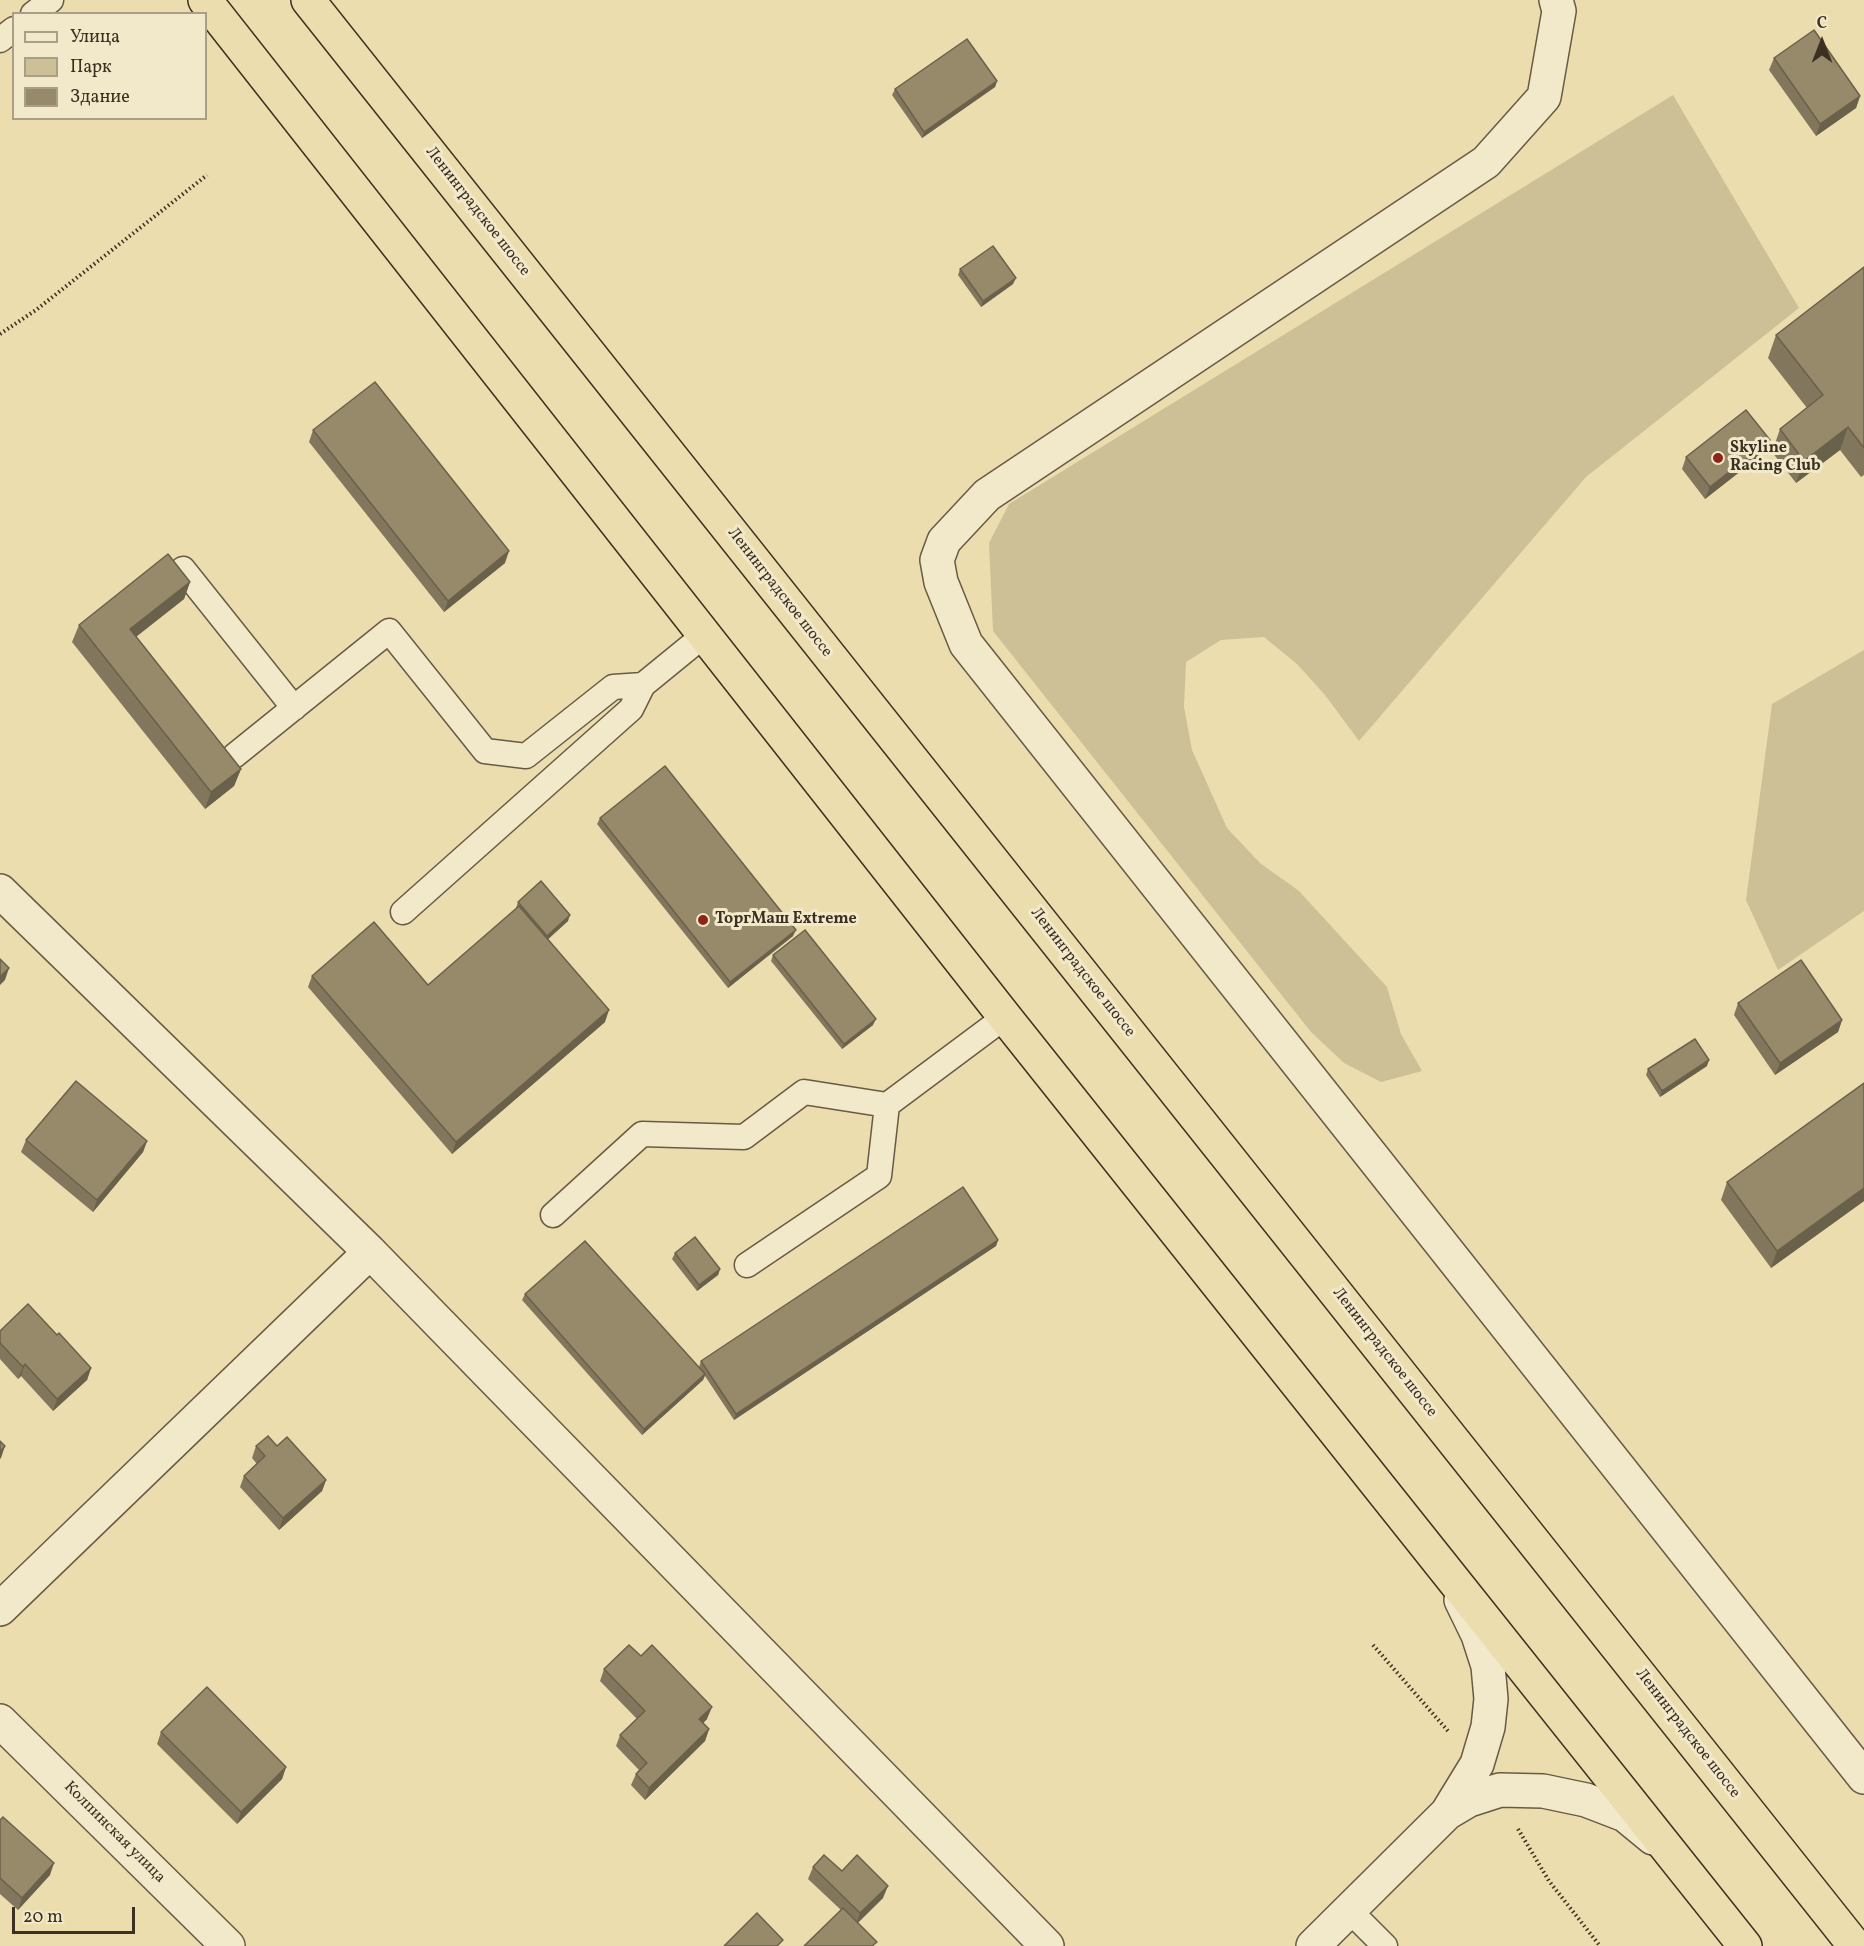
<!DOCTYPE html>
<html>
<head>
<meta charset="utf-8">
<style>
	body { margin:0 }
	#map { position:relative; width:1864px; height:1946px; overflow:hidden; background:#ebddae; font-family:Vollkorn,serif }
	canvas { display:block }
	.legend { position:absolute; left:12px; top:12px; width:195px; height:108px; box-sizing:border-box; background:#f2e9ca; border:2px solid #a99f87; margin:0; padding:8px 10px; list-style:none; font-size:18px; color:#3c3022 }
	.legend li { display:flex; align-items:center; gap:12px; height:30px }
	.legend b { width:30px; border:2px solid #a99f87 }
	.north { position:absolute; left:1792px; top:12px; width:60px; height:60px; -webkit-text-stroke:4px #f2e9ca; paint-order:stroke; rotate:0deg; font-size:16px; font-weight:700; line-height:24px; text-align:center; color:#3c3022 }
	.north::after { content:''; display:block; margin:auto; width:21px; height:27px; background:#3c3022; clip-path:polygon(50% 0,100% 100%,50% 72%,0 100%) }
	.scale { position:absolute; left:12px; top:1907px; width:123px; height:27px; box-sizing:border-box; border:3px solid #3c3022; border-top:0; padding-left:8px; font-size:18px; line-height:21px; white-space:nowrap; color:#3c3022; -webkit-text-stroke:4px #f2e9ca; paint-order:stroke }
</style>
</head>
<body>
<div id="map">
<canvas width="1864" height="1946"></canvas>
<ul class="legend">
<li><b style="height:8px;background:#f2e9ca"></b>Улица</li>
<li><b style="height:16px;background:#cdc096"></b>Парк</li>
<li><b style="height:16px;background:#978a6b"></b>Здание</li>
</ul>
<div class="north">С</div>
<div class="scale">20 m</div>
</div>
<script>
const context = document.querySelector('canvas').getContext('2d');
context.lineJoin = 'round';
function paint(path, color) {
  context.fillStyle = color;
  context.fill(path, 'evenodd');
}
function shape(rows) {
  const path = new Path2D();
  for (const r of rows) {
    path.moveTo(r[0], r[1]);
    for (let i = 2; i < r.length; i += 2) path.lineTo(r[i], r[i + 1]);
  }
  return path;
}
function strokePath(path, color, width, dash) {
  context.strokeStyle = color;
  context.lineWidth = width;
  context.lineCap = dash ? 'butt' : 'round';
  context.setLineDash(dash || []);
  context.stroke(path);
}
function write(font, color, halo, rows, align = 'center') {
  context.font = font + ' Vollkorn,serif';
  context.lineWidth = 6;
  context.setLineDash([]);
  context.textBaseline = 'middle';
  context.strokeStyle = halo;
  context.fillStyle = color;
  for (const [text, x, y, turn = 0] of rows) {
    context.save();
    context.translate(x, y);
    context.rotate((+turn || 0) * Math.PI / 180);
    context.textAlign = isNaN(turn) ? turn : align;
    if (halo) context.strokeText(text, 0, 0);
    context.fillText(text, 0, 0);
    context.restore();
  }
}
paint(shape([
	[1673,95,1799,308,1586,477,1359,741,1325,695,1297,664,1264,637,1221,640,1186,662,1184,707,1192,750,1227,828,1260,863,1299,891,1387,987,1401,1034,1422,1071,1381,1082,1344,1063,1311,1032,993,631,989,543,1009,504],
	[1864,650,1864,911,1778,970,1746,900,1772,704]
]), '#cdc096');
const service = shape([
	[33,14,51,0],
	[0,40,14,29],
	[183,569,294,708],
	[234,756,389,631,485,751,526,756,613,687,643,685,703,636],
	[403,912,631,709,643,685],
	[553,1215,642,1134,744,1137,804,1092,887,1105,1005,1017],
	[747,1265,879,1176,887,1105],
	[1349,1910,1385,1946]
]);
const minor = shape([
	[1556,0,1559,11,1544,97,1486,162,987,495,944,541,937,560,941,582,966,644,1864,1777],
	[0,891,370,1252,1047,1946],
	[0,1609,370,1252],
	[0,1721,228,1946]
]);
const tertiary = shape([
	[1447,1813,1469,1800,1500,1790,1543,1791,1586,1800,1625,1815,1653,1838],
	[1313,1946,1447,1813,1477,1764,1488,1727,1491,1699,1488,1666,1478,1635,1461,1600]
]);
const trunk = shape([
	[205,0,1005,1017,1745,1946],
	[308,0,1855,1946]
]);
strokePath(service, '#685b45', 27);
strokePath(minor, '#685b45', 36);
strokePath(tertiary, '#685b45', 36);
strokePath(trunk, '#3c3022', 36);
strokePath(shape([
	[0,334,36,310,207,175],
	[1373,1645,1448,1731],
	[1518,1829,1549,1881,1600,1946]
]), '#3c3022', 4, [1.5, 3]);
strokePath(service, '#f2e9ca', 24);
strokePath(minor, '#f2e9ca', 33);
strokePath(tertiary, '#f2e9ca', 33);
strokePath(trunk, '#ebddae', 33);
paint(shape([
	[1774,58,1860,96,1856,108,1816,136,1769,70],
	[997,81,995,87,922,138,892,95,895,89],
	[1864,267,1864,475,1861,477,1840,450,1796,483,1772,452,1780,429,1807,408,1768,358,1776,335],
	[960,269,1013,284,981,307,958,275],
	[313,430,505,563,444,612,309,442],
	[1770,440,1765,452,1705,499,1682,469,1686,457],
	[190,582,184,599,136,637,241,769,234,786,205,809,72,642,79,625],
	[600,818,793,936,728,988,597,824],
	[518,902,568,921,548,939,605,1022,452,1154,308,987,312,976,428,985,516,909,516,908],
	[773,955,873,1025,842,1049,771,961],
	[1738,1003,1842,1020,1838,1032,1775,1075,1734,1015],
	[1707,1066,1660,1097,1646,1075,1648,1069],
	[1864,1083,1864,1201,1771,1268,1721,1200,1727,1182],
	[26,1140,147,1141,143,1152,93,1212,21,1152],
	[998,1240,996,1246,734,1420,705,1376,703,1380,642,1435,522,1300,525,1294,699,1367,701,1361],
	[675,1253,720,1269,718,1275,697,1291,672,1259],
	[0,1331,57,1335,91,1368,87,1380,53,1411,21,1376,18,1379,0,1359],
	[256,1446,277,1446,326,1480,322,1491,279,1530,240,1487,244,1476,257,1464,252,1458],
	[641,1656,707,1719,703,1723,709,1729,705,1741,645,1800,631,1785,636,1774,639,1770,616,1746,620,1735,637,1719,600,1681,604,1669],
	[161,1732,286,1767,282,1779,237,1824,157,1744],
	[0,1820,50,1875,18,1910,0,1894],
	[813,1867,842,1871,883,1898,858,1923,841,1910,808,1879]
]), '#82775c');
paint(shape([
	[997,81,995,87,922,138,924,132],
	[1860,96,1856,108,1816,136,1820,124],
	[1016,278,1013,284,981,307,983,301],
	[1848,427,1840,450,1796,483,1804,461],
	[1770,440,1765,452,1705,499,1710,487],
	[509,551,505,563,444,612,448,601],
	[190,582,184,599,124,646,130,629],
	[241,769,234,786,205,809,211,792],
	[570,915,568,921,545,942,547,936],
	[796,930,793,936,728,988,730,982],
	[9,968,5,980,0,985,0,977],
	[609,1010,605,1022,452,1154,456,1142],
	[876,1019,873,1025,842,1049,844,1044],
	[1842,1020,1838,1032,1775,1075,1780,1063],
	[1709,1060,1707,1066,1660,1097,1662,1091],
	[147,1141,143,1152,93,1212,97,1200],
	[1864,1188,1864,1201,1771,1268,1777,1251],
	[998,1240,996,1246,734,1420,736,1414],
	[720,1269,718,1275,697,1291,699,1285],
	[25,1364,21,1376,18,1379,23,1367],
	[91,1368,87,1380,53,1411,57,1399],
	[705,1374,703,1380,642,1435,644,1429],
	[5,1446,1,1458,0,1459,0,1452],
	[326,1480,322,1491,279,1530,283,1518],
	[712,1707,707,1719,695,1731,699,1719],
	[709,1729,705,1741,645,1800,649,1788],
	[286,1767,282,1779,237,1824,241,1812],
	[54,1863,50,1875,18,1910,22,1898],
	[888,1886,883,1898,856,1924,860,1913]
]), '#6a614b');
const building = shape([
	[1814,30,1860,96,1820,124,1774,58,1814,30],
	[967,39,997,81,924,132,895,89,967,39],
	[993,246,1016,278,983,301,960,269,993,246],
	[1864,267,1864,448,1848,427,1804,461,1780,429,1823,395,1776,335,1864,267],
	[375,382,509,551,448,601,313,430,375,382],
	[1746,410,1770,440,1710,487,1686,457,1746,410],
	[168,554,190,582,130,629,241,769,211,792,79,625,168,554],
	[665,766,796,930,730,982,600,818,665,766],
	[541,881,570,915,547,936,518,902,541,881],
	[519,906,609,1010,456,1142,312,976,374,922,428,985,519,906],
	[805,930,876,1019,844,1044,773,955,805,930],
	[0,959,9,968,0,977,0,959],
	[1801,960,1842,1020,1780,1063,1738,1003,1801,960],
	[1695,1039,1709,1060,1662,1091,1648,1069,1695,1039],
	[76,1081,147,1141,97,1200,26,1140,76,1081],
	[1864,1083,1864,1188,1777,1251,1727,1182,1864,1083],
	[963,1187,998,1240,736,1414,701,1361,963,1187],
	[695,1237,720,1269,699,1285,675,1253,695,1237],
	[585,1241,705,1374,644,1429,525,1294,585,1241],
	[28,1304,57,1335,59,1333,91,1368,57,1399,25,1364,23,1367,0,1343,0,1331,28,1304],
	[268,1436,277,1446,287,1437,326,1480,283,1518,244,1476,265,1456,256,1446,268,1436],
	[0,1441,5,1446,0,1452,0,1441],
	[629,1645,641,1656,652,1645,712,1707,699,1719,709,1729,649,1788,636,1774,647,1763,620,1735,645,1711,604,1669,629,1645],
	[207,1687,286,1767,241,1812,161,1732,207,1687],
	[3,1817,54,1863,22,1898,0,1878,0,1820,3,1817],
	[824,1855,842,1871,857,1855,888,1886,860,1913,813,1867,824,1855],
	[843,1908,877,1942,872,1946,804,1946,843,1908],
	[757,1913,783,1940,777,1946,724,1946,757,1913]
]);
paint(building, '#978a6b');
strokePath(building, '#6a614b', 1.5);
for (const [x, y, r, color] of [
	[1718,458,6,"#8f2418"],
	[703,920,6,"#8f2418"]
]) {
  const dot = new Path2D();
  dot.arc(x, y, r, 0, 2 * Math.PI);
  context.fillStyle = color;
  context.fill(dot);
  strokePath(dot, '#f2e9ca', 2);
}
write('16px', '#3c3022', '#f2e9ca', [
	["Ленинградское шоссе",477,212,52],
	["Ленинградское шоссе",779,593,52],
	["Ленинградское шоссе",1082,973,52],
	["Ленинградское шоссе",1384,1353,52],
	["Ленинградское шоссе",1687,1734,52],
	["Колпинская улица",114,1833,45]
]);
write('bold 16px', '#3c3022', '#f2e9ca', [
	["Skyline",1730,449],
	["Racing Club",1730,467],
	["ТоргМаш Extreme",715,920]
], 'left');
</script>
</body>
</html>
